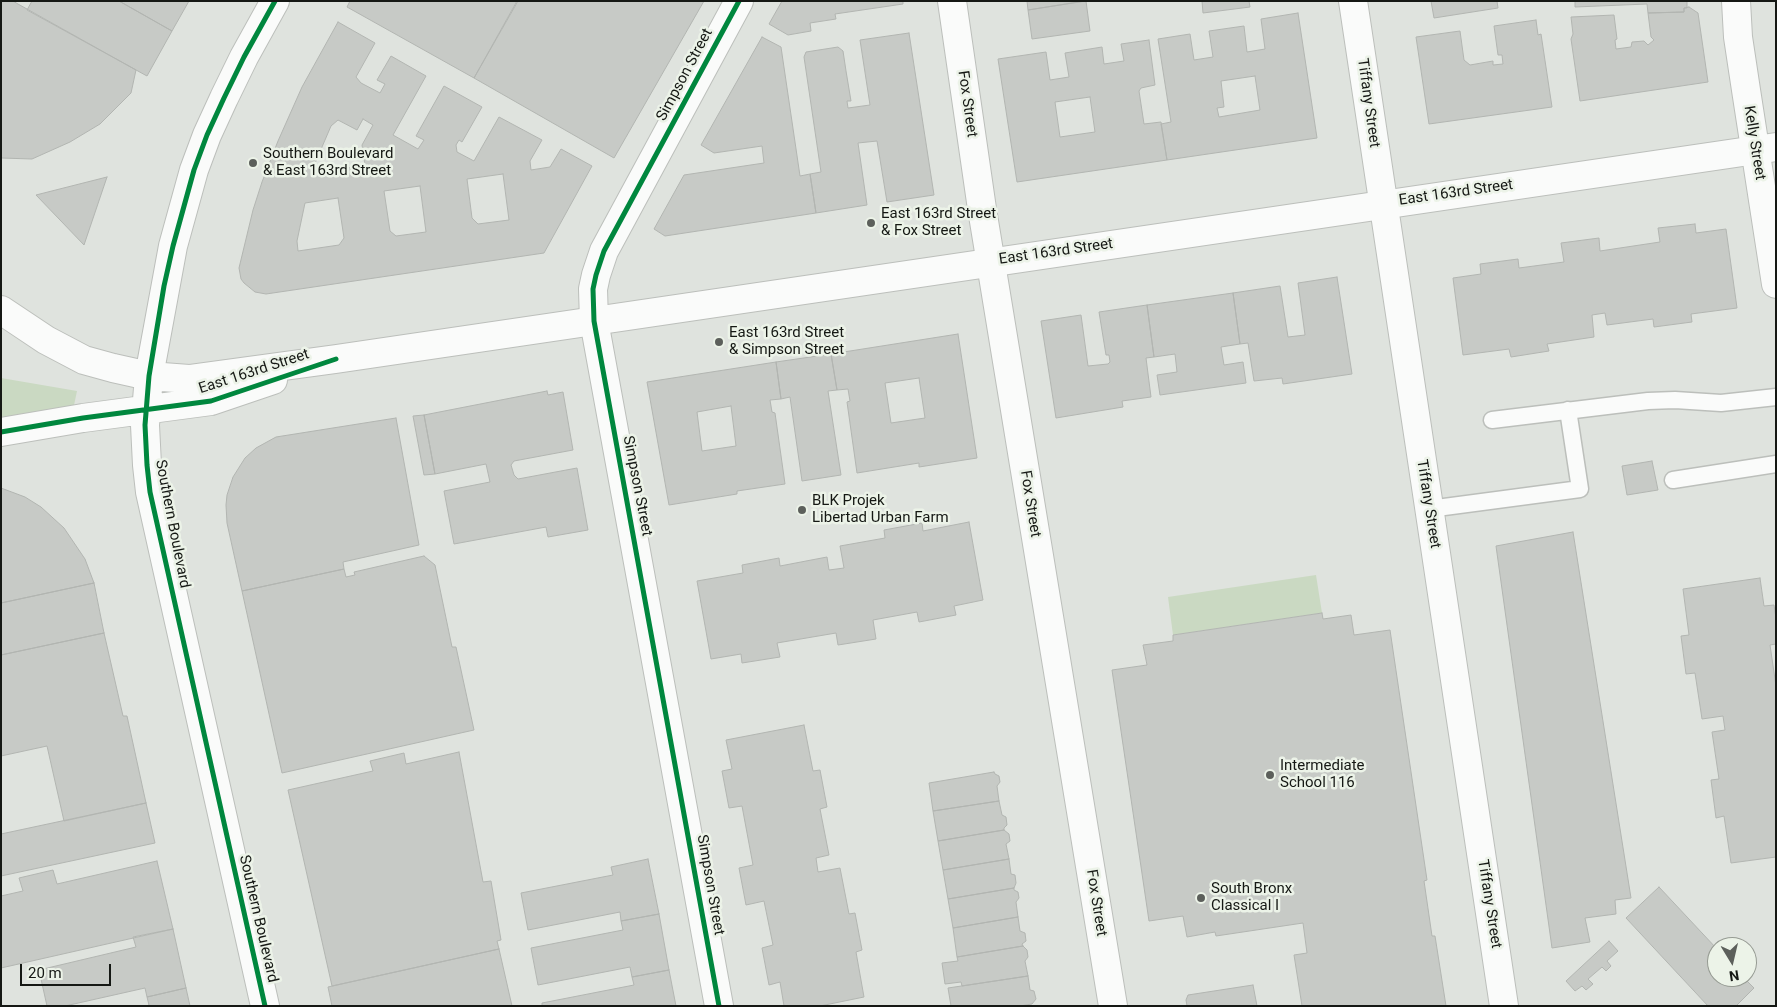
<!DOCTYPE html>
<html>
<head>
<meta charset="utf-8">
<style>
	body { margin:0 }
	#map { position:relative; width:1777px; height:1007px; overflow:hidden; background:#dfe3de; font-family:Roboto,sans-serif }
	canvas { display:block }
	.frame { position:absolute; inset:0; border:2px solid #151814; pointer-events:none }
	.north { position:absolute; left:1707px; top:937px; width:50px; height:50px; box-sizing:border-box; background:#ecf3e8; border:1px solid #969b93; border-radius:50%; rotate:171deg; font-size:14px; font-weight:700; line-height:20px; text-align:center; color:#151814 }
	.north::after { content:''; display:block; margin:auto; width:18px; height:22px; background:#5c5f5b; clip-path:polygon(50% 0,100% 100%,50% 72%,0 100%) }
	.scale { position:absolute; left:20px; top:964px; width:91px; height:22px; box-sizing:border-box; border:2px solid #151814; border-top:0; padding-left:6px; font-size:15px; line-height:18px; white-space:nowrap; color:#151814; -webkit-text-stroke:4px #ecf3e8; paint-order:stroke }
</style>
</head>
<body>
<div id="map">
<canvas width="1777" height="1007"></canvas>
<div class="frame"></div>
<div class="north">N</div>
<div class="scale">20 m</div>
</div>
<script>
const context = document.querySelector('canvas').getContext('2d');
context.lineJoin = 'round';
function paint(path, color) {
  context.fillStyle = color;
  context.fill(path, 'evenodd');
}
function shape(rows) {
  const path = new Path2D();
  for (const r of rows) {
    path.moveTo(r[0], r[1]);
    for (let i = 2; i < r.length; i += 2) path.lineTo(r[i], r[i + 1]);
  }
  return path;
}
function strokePath(path, color, width, dash) {
  context.strokeStyle = color;
  context.lineWidth = width;
  context.lineCap = dash ? 'butt' : 'round';
  context.setLineDash(dash || []);
  context.stroke(path);
}
function write(font, color, halo, rows, align = 'center') {
  context.font = font + ' Roboto,sans-serif';
  context.lineWidth = 5;
  context.setLineDash([]);
  context.textBaseline = 'middle';
  context.strokeStyle = halo;
  context.fillStyle = color;
  for (const [text, x, y, turn = 0] of rows) {
    context.save();
    context.translate(x, y);
    context.rotate((+turn || 0) * Math.PI / 180);
    context.textAlign = isNaN(turn) ? turn : align;
    if (halo) context.strokeText(text, 0, 0);
    context.fillText(text, 0, 0);
    context.restore();
  }
}
paint(shape([
	[1,378,77,391,73,410,1,424],
	[1316,575,1322,613,1173,635,1168,597]
]), '#cad9c2');
const building = shape([
	[1,1,13,1,18,4,136,70,131,93,100,124,70,142,32,159,1,158,1,1],
	[32,1,119,1,172,31,147,76,27,10,32,1],
	[119,1,189,1,172,31,119,1],
	[350,1,517,1,474,78,347,7,350,1],
	[518,1,704,1,614,158,474,78,518,1],
	[782,1,903,1,903,4,835,14,836,19,810,23,811,31,788,35,769,24,782,1],
	[1027,1,1084,1,1028,10,1027,1],
	[1086,1,1090,31,1032,39,1028,10,1086,1],
	[1202,1,1249,1,1250,7,1203,13,1202,1],
	[1431,1,1497,1,1498,8,1434,18,1431,1],
	[1575,1,1687,1,1687,8,1684,8,1684,12,1648,13,1647,4,1575,7,1575,1],
	[1689,7,1698,13,1708,82,1580,101,1571,39,1573,34,1571,17,1614,15,1617,39,1615,40,1616,49,1631,47,1632,42,1644,41,1648,45,1654,40,1651,37,1648,13,1684,12,1684,8,1689,7],
	[1298,13,1317,138,1167,160,1161,124,1171,122,1158,39,1190,34,1194,60,1213,57,1209,31,1244,26,1247,52,1265,49,1261,19,1298,13],
	[1255,76,1260,110,1219,117,1217,108,1224,107,1221,81,1255,76],
	[1536,20,1538,35,1541,34,1552,107,1429,124,1416,37,1460,31,1464,60,1470,65,1493,61,1493,65,1503,64,1502,55,1498,55,1494,26,1536,20],
	[338,22,375,43,356,77,361,83,380,93,385,84,377,80,391,56,426,76,393,135,418,149,424,140,416,136,444,86,482,107,462,142,459,140,456,145,457,152,474,161,499,117,542,140,530,161,531,170,550,167,561,149,592,166,544,253,266,294,255,292,244,283,241,279,239,268,253,210,262,182,278,141,302,87,338,22],
	[363,119,373,125,362,145,366,172,355,173,354,167,321,172,313,168,331,126,338,120,357,130,363,119],
	[503,174,509,220,478,224,472,218,467,179,503,174],
	[420,186,426,232,396,236,390,231,384,191,420,186],
	[338,198,344,238,339,245,298,251,297,241,305,203,338,198],
	[909,33,934,195,887,202,877,141,858,143,867,205,816,213,810,174,821,172,804,57,806,52,838,47,843,51,846,71,851,101,847,101,848,108,870,105,860,40,909,33],
	[762,37,781,47,800,176,810,174,816,213,665,236,654,229,684,175,764,163,762,146,714,153,701,145,762,37],
	[1149,40,1155,85,1141,88,1139,91,1144,124,1161,122,1167,160,1017,182,998,59,1046,52,1050,80,1069,77,1065,53,1102,47,1104,64,1124,61,1121,44,1149,40],
	[1090,97,1095,132,1060,137,1055,102,1090,97],
	[107,177,84,245,36,195,107,177],
	[1695,224,1696,233,1726,229,1737,308,1691,314,1692,322,1654,327,1653,319,1607,325,1605,313,1592,315,1594,337,1547,344,1549,351,1511,357,1509,349,1463,355,1453,278,1481,274,1480,264,1518,259,1519,268,1564,262,1561,243,1599,238,1600,251,1660,242,1658,228,1695,224],
	[1337,277,1352,374,1283,384,1282,378,1254,381,1248,343,1240,344,1233,293,1280,286,1288,337,1305,335,1298,283,1337,277],
	[1233,293,1240,344,1221,347,1224,365,1243,362,1246,383,1160,395,1157,375,1177,372,1175,354,1154,357,1147,305,1233,293],
	[1147,305,1154,357,1146,358,1151,397,1122,401,1123,407,1056,418,1041,321,1081,315,1088,366,1108,364,1110,362,1109,355,1106,355,1099,312,1147,305],
	[958,334,977,458,919,467,919,463,857,473,847,402,850,401,848,389,837,390,831,354,958,334],
	[919,378,925,418,891,423,885,383,919,378],
	[831,354,837,390,828,391,841,475,802,481,790,397,781,399,776,362,831,354],
	[776,362,781,399,770,400,772,412,775,413,785,484,737,491,737,494,669,505,647,382,776,362],
	[731,406,736,446,702,451,697,412,731,406],
	[547,391,548,395,563,392,573,450,514,461,511,465,514,475,518,479,577,468,588,530,548,537,546,527,454,544,444,491,490,482,486,464,435,474,424,415,547,391],
	[424,415,435,474,424,475,413,416,424,415],
	[396,418,419,545,343,562,344,569,242,591,227,523,226,505,227,495,233,477,245,458,256,448,276,437,396,418],
	[1652,461,1658,490,1627,495,1622,466,1652,461],
	[1,488,25,497,41,507,64,528,85,559,94,583,1,603,1,488],
	[969,522,983,600,954,606,956,615,919,622,917,612,873,620,876,639,838,645,836,633,777,643,780,657,742,663,741,654,711,659,697,581,743,573,742,565,779,558,780,566,827,557,829,570,844,568,840,546,885,538,884,530,922,523,923,531,969,522],
	[1573,532,1631,898,1615,900,1616,914,1585,918,1590,942,1552,948,1496,546,1573,532],
	[424,556,435,565,452,647,456,647,474,730,282,773,242,591,344,569,346,577,355,575,354,572,424,556],
	[1760,578,1764,606,1774,605,1776,618,1776,644,1770,645,1776,686,1776,857,1731,863,1724,816,1716,818,1711,780,1719,779,1712,732,1725,730,1723,716,1702,719,1695,673,1686,674,1681,636,1689,635,1683,589,1760,578],
	[94,583,104,633,1,655,1,603,94,583],
	[1322,613,1323,619,1351,615,1354,635,1390,630,1427,880,1424,881,1432,936,1435,936,1446,1006,1302,1006,1294,955,1307,953,1303,923,1216,936,1215,932,1187,937,1183,916,1149,921,1112,670,1147,665,1143,645,1173,641,1173,635,1322,613],
	[104,633,123,716,127,716,146,803,64,821,47,746,1,756,1,655,104,633],
	[804,725,813,771,820,770,827,807,820,809,829,855,816,858,818,872,840,868,849,914,855,913,862,950,856,952,864,997,820,1006,784,1006,780,982,769,985,762,948,773,945,764,901,746,905,739,868,753,865,742,806,729,808,722,771,732,769,726,740,804,725],
	[459,752,483,882,491,881,501,940,497,941,499,949,332,986,288,790,373,771,370,761,404,753,406,764,459,752],
	[994,772,995,774,999,776,1000,782,997,786,999,801,933,811,929,783,994,772],
	[999,801,1002,815,1006,817,1007,825,1004,828,1004,830,938,841,933,811,999,801],
	[146,803,155,843,1,876,1,834,146,803],
	[1004,830,1009,834,1010,841,1006,844,1009,859,943,870,938,841,1004,830],
	[648,859,659,914,621,921,620,912,528,930,521,893,613,875,611,867,648,859],
	[1009,859,1011,874,1015,875,1016,883,1014,888,948,899,943,870,1009,859],
	[157,861,173,929,1,968,1,896,23,891,19,878,53,870,57,884,157,861],
	[1659,887,1717,949,1717,977,1743,977,1754,988,1736,1006,1708,1006,1626,918,1659,887],
	[1014,888,1014,890,1018,892,1019,898,1016,902,1018,917,953,928,948,899,1014,888],
	[659,914,669,970,632,977,630,967,538,985,531,948,623,930,621,921,659,914],
	[1018,917,1020,931,1025,933,1026,941,1022,944,1023,946,957,957,953,928,1018,917],
	[173,929,186,988,147,997,145,988,65,1006,47,1006,39,970,136,947,133,937,173,929],
	[1609,941,1618,951,1607,961,1611,966,1606,971,1602,967,1588,979,1593,984,1586,990,1582,986,1575,991,1566,981,1609,941],
	[1023,946,1027,950,1028,957,1025,961,1028,976,962,986,961,982,945,984,942,963,958,961,957,957,1023,946],
	[499,949,512,1006,332,1006,328,987,499,949],
	[669,970,676,1006,542,1006,542,1003,634,985,632,977,669,970],
	[1028,976,1030,990,1034,991,1036,999,1032,1004,1020,1006,951,1006,948,988,1028,976],
	[1253,985,1257,1006,1187,1006,1186,1000,1188,995,1253,985],
	[186,988,190,1006,146,1006,149,1005,147,997,186,988]
]);
paint(building, '#c7cac6');
strokePath(building, '#b2b5b1', 1);
const service = shape([
	[1492,420,1648,401,1675,400,1721,403,1776,397],
	[1673,480,1776,464],
	[1429,509,1580,489,1568,410]
]);
const minor = shape([
	[952,1,982,209,1113,1006],
	[1353,1,1504,1006],
	[1736,1,1738,37,1746,90,1776,284],
	[719,1006,594,321,593,289,596,275,604,251,739,1]
]);
const tertiary = shape([
	[149,376,173,246,194,170,207,135,224,98,244,57,275,1]
]);
const secondary = shape([
	[1,310,46,340,84,360,113,368,149,376,189,379,336,359,1776,147],
	[149,376,145,425,147,465,150,492,265,1006],
	[1,432,83,418,211,401,273,380]
]);
strokePath(service, '#bcbfbb', 19);
strokePath(minor, '#bcbfbb', 30);
strokePath(tertiary, '#bcbfbb', 30);
strokePath(secondary, '#bcbfbb', 30);
strokePath(service, '#fafbfa', 16);
strokePath(minor, '#fafbfa', 28);
strokePath(tertiary, '#fafbfa', 28);
strokePath(secondary, '#fafbfa', 28);
strokePath(shape([
	[1,432,83,418,211,401,336,359],
	[265,1006,150,492,147,465,145,425,149,376,164,286,173,246,194,170,207,135,224,98,244,57,275,1],
	[719,1006,594,321,593,289,596,275,604,251,739,1]
]), '#00873e', 5);
for (const [x, y, r, color] of [
	[253,163,5,"#5c5f5b"],
	[871,223,5,"#5c5f5b"],
	[719,342,5,"#5c5f5b"],
	[802,510,5,"#5c5f5b"],
	[1270,775,5,"#5c5f5b"],
	[1201,898,5,"#5c5f5b"]
]) {
  const dot = new Path2D();
  dot.arc(x, y, r, 0, 2 * Math.PI);
  context.fillStyle = color;
  context.fill(dot);
  strokePath(dot, '#ecf3e8', 2);
}
write('15px', '#151814', '#ecf3e8', [
	["Simpson Street",685,75,-62],
	["Tiffany Street",1368,103,82],
	["Fox Street",967,104,82],
	["Kelly Street",1754,143,81],
	["East 163rd Street",1456,193,-8],
	["East 163rd Street",1056,252,-8],
	["East 163rd Street",254,372,-18],
	["Simpson Street",637,486,79],
	["Fox Street",1030,504,81],
	["Tiffany Street",1428,504,81],
	["Southern Boulevard",172,524,79],
	["Simpson Street",710,885,80],
	["Fox Street",1096,903,81],
	["Tiffany Street",1489,904,81],
	["Southern Boulevard",258,919,77]
]);
write('15px', '#151814', '#ecf3e8', [
	["Southern Boulevard",263,154],
	["& East 163rd Street",263,171],
	["East 163rd Street",881,214],
	["& Fox Street",881,231],
	["East 163rd Street",729,333],
	["& Simpson Street",729,350],
	["BLK Projek",812,501],
	["Libertad Urban Farm",812,518],
	["Intermediate",1280,766],
	["School 116",1280,783],
	["South Bronx",1211,889],
	["Classical I",1211,906]
], 'left');
</script>
</body>
</html>
